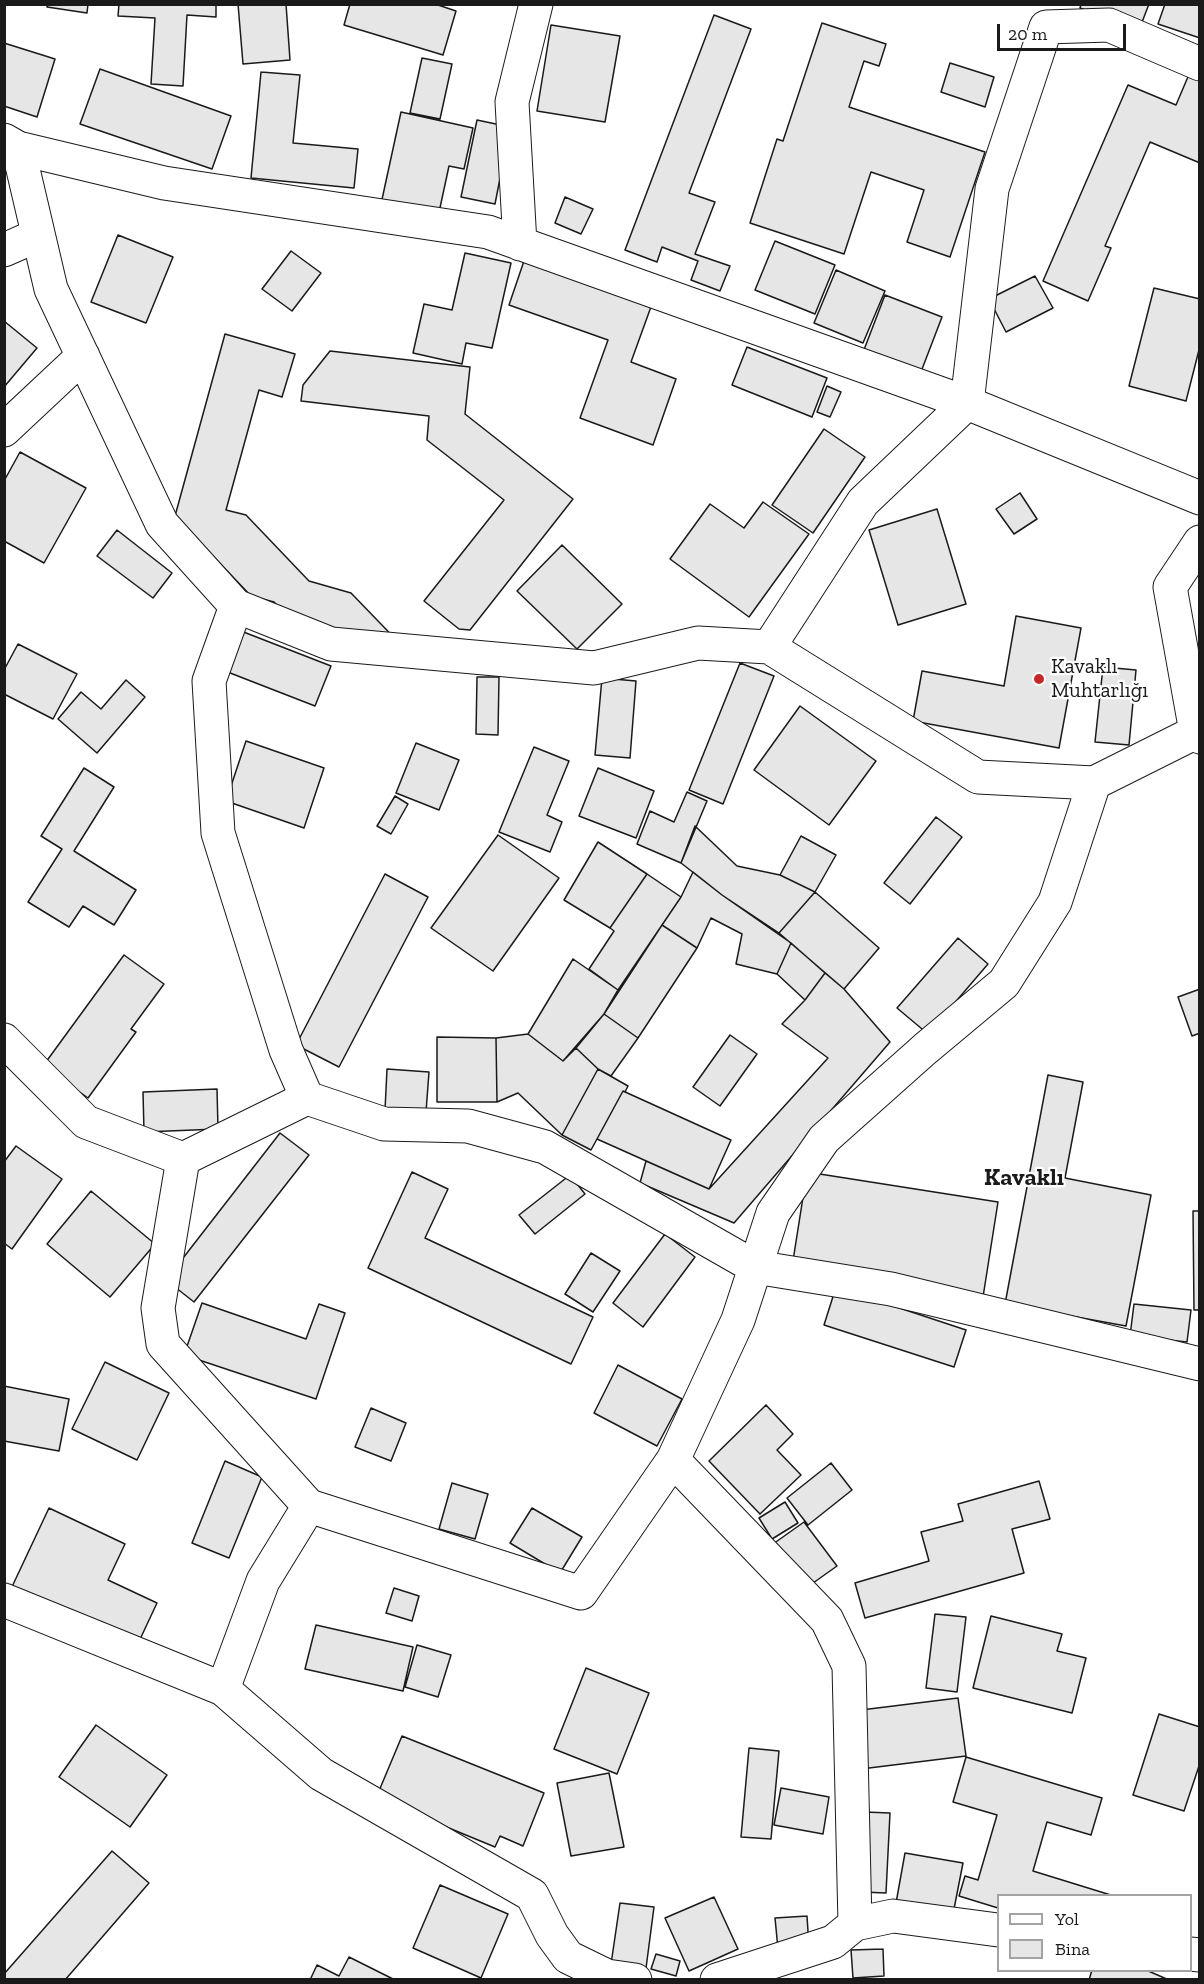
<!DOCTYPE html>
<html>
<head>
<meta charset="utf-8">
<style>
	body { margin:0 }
	#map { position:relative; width:1204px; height:1984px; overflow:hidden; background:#fff; font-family:"Zilla Slab",serif }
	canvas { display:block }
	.frame { position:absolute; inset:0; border:6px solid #1a1a1a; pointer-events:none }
	.legend { position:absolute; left:997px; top:1894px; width:195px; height:78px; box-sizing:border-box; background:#fff; border:2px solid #a3a3a3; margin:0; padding:8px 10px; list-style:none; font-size:18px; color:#1a1a1a }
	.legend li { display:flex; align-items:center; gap:12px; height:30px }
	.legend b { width:30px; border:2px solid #a3a3a3 }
	.scale { position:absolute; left:997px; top:24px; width:129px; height:27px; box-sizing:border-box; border:3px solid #1a1a1a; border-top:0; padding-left:8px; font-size:18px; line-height:21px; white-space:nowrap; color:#1a1a1a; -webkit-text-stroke:4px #fff; paint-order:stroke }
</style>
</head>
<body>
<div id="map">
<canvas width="1204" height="1984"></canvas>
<div class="frame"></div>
<ul class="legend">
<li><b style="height:8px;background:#fff"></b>Yol</li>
<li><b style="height:16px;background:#e6e6e6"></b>Bina</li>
</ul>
<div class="scale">20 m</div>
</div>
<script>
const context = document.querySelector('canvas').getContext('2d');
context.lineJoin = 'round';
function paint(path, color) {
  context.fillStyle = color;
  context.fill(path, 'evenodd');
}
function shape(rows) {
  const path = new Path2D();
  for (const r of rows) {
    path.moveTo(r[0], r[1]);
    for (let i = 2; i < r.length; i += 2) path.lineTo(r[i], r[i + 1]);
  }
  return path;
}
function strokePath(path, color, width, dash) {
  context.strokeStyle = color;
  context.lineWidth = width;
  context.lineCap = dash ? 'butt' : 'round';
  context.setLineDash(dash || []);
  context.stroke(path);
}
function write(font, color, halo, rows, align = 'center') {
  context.font = font + ' "Zilla Slab",serif';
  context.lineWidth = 4.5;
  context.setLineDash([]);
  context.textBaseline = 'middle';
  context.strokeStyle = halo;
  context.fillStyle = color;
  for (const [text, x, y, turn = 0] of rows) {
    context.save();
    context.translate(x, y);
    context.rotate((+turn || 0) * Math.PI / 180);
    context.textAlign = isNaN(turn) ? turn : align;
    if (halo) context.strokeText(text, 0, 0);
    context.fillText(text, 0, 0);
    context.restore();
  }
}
const building = shape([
	[48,4,88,4,87,13,47,7,48,4],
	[119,4,216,4,216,17,187,15,183,86,151,84,155,18,118,16,119,4],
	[238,4,286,4,290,60,243,64,238,4],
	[350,4,435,4,456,11,443,55,344,25,350,4],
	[1081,4,1149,4,1139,30,1080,8,1081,4],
	[1165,4,1200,4,1200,38,1158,24,1165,4],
	[714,15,751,29,689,193,715,202,695,254,730,266,720,291,691,280,698,261,662,247,657,262,625,250,714,15],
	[822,23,886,44,879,66,864,61,849,107,985,152,950,257,907,242,924,190,871,172,844,254,750,223,777,139,783,141,822,23],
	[551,25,620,36,605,122,537,111,551,25],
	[4,43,55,59,37,117,4,106,4,43],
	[422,58,452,64,440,119,410,113,422,58],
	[950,63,994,77,985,107,941,92,950,63],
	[100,69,231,116,212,169,80,124,100,69],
	[261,72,300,75,293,143,358,149,354,188,251,178,261,72],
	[1190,72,1200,76,1200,163,1150,142,1105,246,1111,248,1088,301,1043,281,1128,85,1176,105,1190,72],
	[401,112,473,128,464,169,449,166,438,217,381,204,401,112],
	[477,120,510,127,495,204,461,197,477,120],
	[565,197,593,209,581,234,555,223,565,197],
	[118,235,173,257,146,323,91,302,118,235],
	[775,241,835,265,815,314,755,290,775,241],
	[291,251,321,273,292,311,262,289,291,251],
	[465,253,511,263,492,348,466,343,462,364,413,353,424,304,452,310,465,253],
	[525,258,652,304,631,362,676,379,653,445,580,418,608,340,509,305,525,258],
	[836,270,885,291,863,343,814,323,836,270],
	[1035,276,1053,308,1006,332,989,299,1035,276],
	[1154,288,1200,299,1200,346,1186,401,1129,386,1154,288],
	[885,295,942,317,919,377,862,355,885,295],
	[4,321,37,348,4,387,4,321],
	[225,334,295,354,282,397,259,390,226,510,246,515,309,581,351,593,407,651,290,619,274,602,251,596,175,516,225,334],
	[747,347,827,378,812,417,732,385,747,347],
	[330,351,470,367,465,414,573,499,470,630,459,629,424,601,504,500,427,440,429,416,301,401,303,385,330,351],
	[827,386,841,392,830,417,817,412,827,386],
	[824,429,865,457,813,533,772,505,824,429],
	[20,452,86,488,44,563,4,541,4,481,20,452],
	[1020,493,1037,519,1014,534,996,509,1020,493],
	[763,502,809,534,749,617,670,559,710,504,744,528,763,502],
	[937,509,966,604,898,625,869,530,937,509],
	[117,530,172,573,153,598,97,556,117,530],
	[562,545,622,604,577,649,517,591,562,545],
	[1016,616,1081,628,1059,748,913,721,922,671,1004,686,1016,616],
	[241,631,331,666,315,706,225,671,241,631],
	[18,644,77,674,53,719,4,694,4,670,18,644],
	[740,663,774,676,723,804,689,790,740,663],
	[1103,667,1136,670,1129,745,1095,742,1103,667],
	[477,677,499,677,498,735,476,734,477,677],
	[602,678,636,681,630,758,595,755,602,678],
	[126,680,145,697,97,753,58,719,81,692,101,709,126,680],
	[800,706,876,761,829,825,754,770,800,706],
	[246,741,324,768,304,828,226,801,246,741],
	[416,743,459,760,439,810,396,793,416,743],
	[534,747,569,761,547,815,562,822,550,852,499,832,534,747],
	[84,768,114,787,74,851,136,890,114,925,83,906,69,927,28,902,62,849,41,836,84,768],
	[598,768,654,791,636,838,579,816,598,768],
	[687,792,707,801,681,863,637,844,650,811,674,822,687,792],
	[395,796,408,804,391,834,377,826,395,796],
	[936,817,962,837,910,904,884,883,936,817],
	[695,826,737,866,780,875,815,892,779,933,722,895,681,863,695,826],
	[498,835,559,878,493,971,431,928,498,835],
	[801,836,836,855,815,892,780,875,801,836],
	[598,842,647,874,610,928,564,900,598,842],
	[693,872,722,895,791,943,777,974,736,964,742,934,711,918,697,948,662,925,681,897,693,872],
	[385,874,428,897,339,1067,296,1045,385,874],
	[647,874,681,897,618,990,589,969,614,931,610,928,647,874],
	[815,892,879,948,844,989,779,933,815,892],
	[662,925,697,948,638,1038,604,1014,662,925],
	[958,938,988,964,928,1034,897,1008,958,938],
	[791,943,825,973,805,1000,777,974,791,943],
	[124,955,164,984,131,1029,136,1032,88,1098,43,1066,124,955],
	[573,959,618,990,604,1014,563,1061,528,1034,573,959],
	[825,973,844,989,890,1042,734,1223,640,1183,646,1161,709,1189,828,1058,782,1024,805,1000,825,973],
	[1200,989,1200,1033,1192,1036,1178,997,1200,989],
	[604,1014,638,1038,611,1076,598,1069,576,1048,604,1014],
	[528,1034,563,1061,576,1048,598,1069,562,1135,518,1093,497,1102,496,1038,528,1034],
	[730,1035,757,1054,720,1106,693,1087,730,1035],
	[437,1037,496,1038,497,1102,437,1102,437,1037],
	[387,1069,429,1072,426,1112,385,1110,387,1069],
	[598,1069,628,1086,625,1092,623,1091,591,1150,562,1135,598,1069],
	[1048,1075,1083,1082,1065,1178,1151,1195,1126,1326,1005,1304,1048,1075],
	[217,1089,218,1129,144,1132,143,1092,217,1089],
	[623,1091,731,1140,709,1189,597,1139,623,1091],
	[280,1133,309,1155,194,1302,166,1280,280,1133],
	[16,1146,62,1179,12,1249,4,1243,4,1162,16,1146],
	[412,1172,448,1189,425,1238,593,1317,571,1364,368,1268,412,1172],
	[807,1172,998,1202,983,1297,792,1267,807,1172],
	[570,1175,585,1194,535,1234,519,1215,570,1175],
	[91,1191,155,1244,110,1297,47,1244,91,1191],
	[1193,1211,1200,1211,1200,1310,1194,1310,1193,1211],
	[665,1234,695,1257,643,1327,613,1303,665,1234],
	[591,1253,620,1271,593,1312,565,1294,591,1253],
	[836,1287,966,1330,954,1367,824,1325,836,1287],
	[202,1303,306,1339,319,1304,345,1313,316,1399,184,1355,202,1303],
	[1134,1304,1191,1310,1187,1342,1130,1336,1134,1304],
	[105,1362,169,1393,137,1460,72,1429,105,1362],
	[618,1365,682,1399,657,1446,594,1413,618,1365],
	[4,1386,69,1399,59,1451,4,1441,4,1386],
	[766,1405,793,1434,777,1450,801,1475,760,1514,709,1461,766,1405],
	[371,1408,406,1423,391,1461,355,1447,371,1408],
	[225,1461,262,1477,229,1558,192,1543,225,1461],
	[831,1463,852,1490,808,1525,787,1498,831,1463],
	[1039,1481,1050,1519,1012,1529,1024,1573,865,1618,855,1583,929,1561,921,1532,963,1521,958,1504,1039,1481],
	[452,1483,488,1494,475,1539,439,1529,452,1483],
	[785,1502,798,1523,772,1539,759,1518,785,1502],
	[49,1508,125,1544,108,1580,157,1603,135,1650,10,1591,49,1508],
	[532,1508,582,1537,560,1573,510,1543,532,1508],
	[804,1522,837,1566,806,1588,773,1544,804,1522],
	[394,1588,419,1596,412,1621,386,1613,394,1588],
	[935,1614,966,1617,957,1692,926,1688,935,1614],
	[991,1616,1062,1634,1057,1651,1086,1658,1072,1713,973,1688,991,1616],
	[316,1625,413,1647,403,1691,305,1669,316,1625],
	[417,1645,451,1655,438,1697,405,1687,417,1645],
	[586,1668,649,1693,617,1774,554,1749,586,1668],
	[958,1698,966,1756,861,1769,853,1711,958,1698],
	[1159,1714,1200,1727,1200,1763,1184,1811,1133,1795,1159,1714],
	[96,1725,167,1775,130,1827,59,1777,96,1725],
	[402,1736,544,1793,523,1846,500,1836,495,1847,376,1798,402,1736],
	[749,1748,779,1751,771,1839,741,1837,749,1748],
	[966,1757,1102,1798,1091,1835,1047,1822,1033,1871,1114,1896,998,1896,998,1908,959,1896,965,1876,978,1880,997,1815,953,1802,966,1757],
	[609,1773,624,1847,571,1856,557,1783,609,1773],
	[781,1788,829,1797,823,1834,774,1825,781,1788],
	[865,1812,890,1813,886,1893,862,1892,865,1812],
	[112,1851,149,1883,65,1980,4,1980,4,1974,112,1851],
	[905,1853,963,1863,953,1914,896,1903,905,1853],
	[440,1885,508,1914,481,1978,413,1948,440,1885],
	[714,1897,738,1949,689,1971,665,1918,714,1897],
	[620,1903,654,1907,645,1976,610,1971,620,1903],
	[807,1916,809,1947,778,1949,775,1918,807,1916],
	[883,1949,884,1976,853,1978,851,1950,883,1949],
	[656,1954,680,1961,676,1976,651,1969,656,1954],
	[349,1957,395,1980,310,1980,317,1965,339,1976,349,1957],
	[1092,1970,1146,1970,1169,1980,1089,1980,1092,1970]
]);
paint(building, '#e6e6e6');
strokePath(building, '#1a1a1a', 1.5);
const minor = shape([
	[4,140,18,148,164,183,488,232,967,403,1200,498],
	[18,148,51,289,162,524,236,606,331,644,594,668,698,643,769,647,978,777,1094,783,1196,732],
	[520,244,512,102,536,4],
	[4,250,38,235],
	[4,430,83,356],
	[1200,542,1170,587,1196,732,1200,737],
	[236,606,209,681,218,833,286,1050,307,1098],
	[769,647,863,502,967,403,992,189,1046,27,1109,25,1200,64],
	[4,1040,86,1122,183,1159,307,1098,384,1124,468,1126,545,1147,755,1267,891,1289,1200,1364],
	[183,1159,158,1308,163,1344,309,1506,581,1593,673,1460,738,1320,773,1213,824,1139,925,1049,1004,983,1055,902,1094,783],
	[673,1460,827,1620,849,1666,855,1924],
	[4,1600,223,1689,321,1774,532,1895,552,1935,568,1957,607,1976,635,1980],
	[223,1689,263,1581,309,1506],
	[1190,1954,1200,1955],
	[717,1980,833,1942,855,1924,893,1916,998,1930]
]);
strokePath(minor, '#1a1a1a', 35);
strokePath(minor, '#fff', 33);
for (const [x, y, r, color] of [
	[1039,679,6,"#c62828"]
]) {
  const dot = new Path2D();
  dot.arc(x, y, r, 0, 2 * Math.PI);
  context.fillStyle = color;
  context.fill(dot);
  strokePath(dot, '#fff', 2);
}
write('21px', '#1a1a1a', '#fff', [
	["Kavaklı",1051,667],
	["Muhtarlığı",1051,691]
], 'left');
write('bold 24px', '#1a1a1a', '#fff', [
	["Kavaklı",1024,1178]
]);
</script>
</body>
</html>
